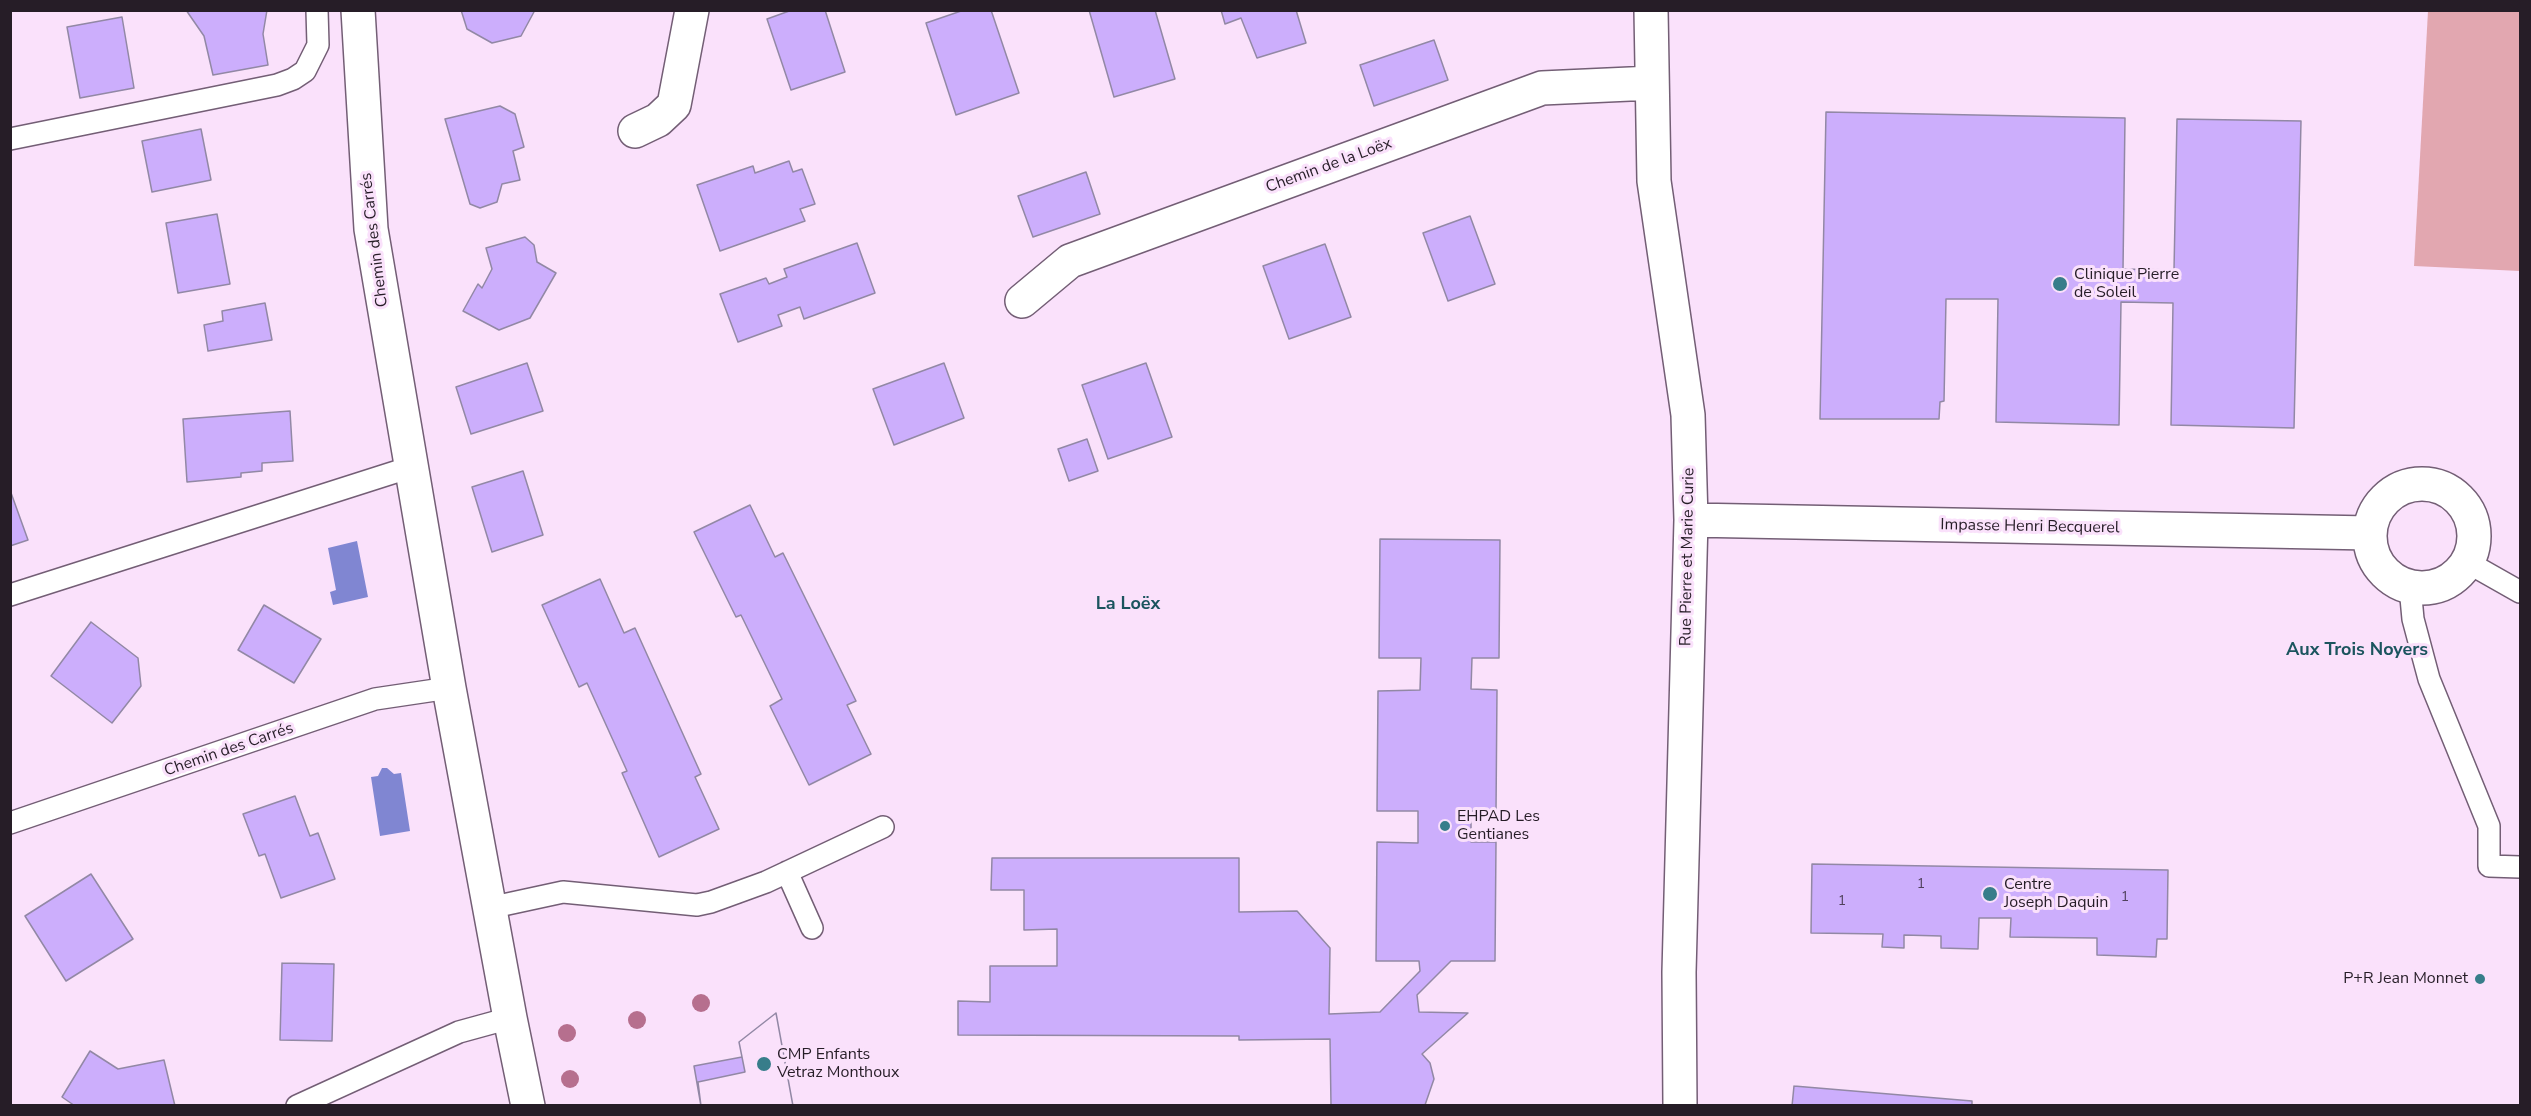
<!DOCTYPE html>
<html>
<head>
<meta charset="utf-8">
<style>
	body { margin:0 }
	#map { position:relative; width:2531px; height:1116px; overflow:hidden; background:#fae1fb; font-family:"Nunito Sans",sans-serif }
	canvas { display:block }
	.frame { position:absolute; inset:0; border:12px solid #261d27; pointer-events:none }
</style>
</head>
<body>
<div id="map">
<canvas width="2531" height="1116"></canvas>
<div class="frame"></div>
</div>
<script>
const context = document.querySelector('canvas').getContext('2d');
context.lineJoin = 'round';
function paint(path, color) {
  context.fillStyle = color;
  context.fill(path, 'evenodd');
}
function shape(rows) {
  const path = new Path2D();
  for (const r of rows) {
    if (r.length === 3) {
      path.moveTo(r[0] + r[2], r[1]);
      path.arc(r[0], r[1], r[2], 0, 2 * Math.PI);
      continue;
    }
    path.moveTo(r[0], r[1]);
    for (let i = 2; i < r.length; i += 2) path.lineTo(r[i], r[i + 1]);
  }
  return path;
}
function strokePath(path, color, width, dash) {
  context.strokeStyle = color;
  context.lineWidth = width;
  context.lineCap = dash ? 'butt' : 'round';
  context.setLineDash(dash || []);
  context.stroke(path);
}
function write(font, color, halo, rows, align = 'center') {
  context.font = font + ' "Nunito Sans",sans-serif';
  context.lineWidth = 6;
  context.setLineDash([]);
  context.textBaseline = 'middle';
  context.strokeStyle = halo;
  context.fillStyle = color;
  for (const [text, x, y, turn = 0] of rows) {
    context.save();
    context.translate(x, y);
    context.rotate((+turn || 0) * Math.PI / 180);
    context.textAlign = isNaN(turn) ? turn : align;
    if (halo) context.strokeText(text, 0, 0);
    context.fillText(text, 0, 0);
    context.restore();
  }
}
paint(shape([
	[2428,11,2520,11,2520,271,2414,266]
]), '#e2a7b0');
paint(shape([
	[357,541,368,597,333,605,330,592,336,590,328,548],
	[382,768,387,768,394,774,401,773,410,831,380,836,371,777,378,776]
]), '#8086d2');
const building = shape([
	[186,10,267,10,263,34,268,65,213,75,204,36,186,10],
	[461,10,535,10,521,36,492,43,467,29,461,10],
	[792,10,825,10,845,72,791,90,767,19,792,10],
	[964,10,991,10,1019,93,956,115,926,23,964,10],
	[1089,10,1155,10,1175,79,1114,97,1089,10],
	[1221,10,1296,10,1306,43,1257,58,1241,18,1225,24,1221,10],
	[122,17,134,88,80,98,67,27,122,17],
	[1434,40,1448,80,1374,106,1360,65,1434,40],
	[500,106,515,114,524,147,513,151,520,180,502,184,497,202,480,208,470,204,445,119,500,106],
	[1826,112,2125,118,2123,269,2174,270,2177,119,2301,121,2294,428,2171,425,2173,303,2121,302,2119,425,1996,422,1998,299,1946,299,1944,401,1940,402,1939,419,1820,419,1826,112],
	[201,129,211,180,152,192,142,141,201,129],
	[789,161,793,172,802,169,815,204,800,209,805,221,720,251,697,185,753,166,755,173,789,161],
	[1086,172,1100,214,1033,237,1018,196,1086,172],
	[217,214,230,284,178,293,166,223,217,214],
	[1470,216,1495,284,1448,301,1423,233,1470,216],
	[525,237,534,245,537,262,556,273,530,318,499,330,463,311,478,284,482,288,492,269,486,248,525,237],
	[857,243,875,293,804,319,800,307,778,315,782,326,738,342,720,294,766,278,769,284,787,277,784,269,857,243],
	[1325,244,1351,317,1289,339,1263,266,1325,244],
	[265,303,272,340,208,351,204,325,223,321,222,311,265,303],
	[527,363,543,411,471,434,456,387,527,363],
	[944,363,964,418,894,445,873,389,944,363],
	[1146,363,1172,437,1108,459,1082,385,1146,363],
	[290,411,293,461,262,463,262,471,241,473,241,477,187,482,183,419,290,411],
	[1087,439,1098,471,1069,481,1058,449,1087,439],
	[523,471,543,535,492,552,472,487,523,471],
	[10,490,28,540,10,546,10,490],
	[750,505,775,557,783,553,856,701,847,705,871,754,809,785,770,706,782,699,741,615,736,617,694,532,750,505],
	[1380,539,1500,540,1499,658,1472,658,1471,689,1497,690,1496,811,1471,811,1471,842,1496,842,1495,961,1451,961,1417,995,1419,1012,1468,1013,1422,1054,1430,1063,1434,1079,1425,1105,1331,1106,1330,1039,1239,1040,1239,1036,958,1035,958,1001,990,1002,990,966,1057,966,1057,929,1024,930,1024,890,991,890,992,858,1239,858,1239,912,1297,911,1330,948,1329,1014,1380,1012,1420,971,1419,961,1376,961,1377,842,1418,843,1418,811,1377,811,1378,691,1420,690,1421,658,1379,658,1380,539],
	[600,579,624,633,635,628,701,774,695,777,719,829,659,857,622,773,627,771,587,683,579,687,542,605,600,579],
	[264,605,321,639,294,683,238,650,264,605],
	[91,622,138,658,141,686,112,723,51,676,91,622],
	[295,796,310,836,318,833,335,879,281,898,265,854,259,856,243,814,295,796],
	[1812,864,2168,870,2167,939,2157,939,2156,957,2097,955,2097,938,2010,937,2011,918,1979,918,1978,949,1941,948,1941,936,1904,935,1904,948,1882,947,1883,934,1811,933,1812,864],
	[91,874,133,939,66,981,25,916,91,874],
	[282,963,334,964,332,1041,280,1040,282,963],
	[776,1013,793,1106,701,1106,694,1066,742,1057,739,1042,776,1013],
	[776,1013,793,1106,701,1106,698,1082,745,1072,739,1042,776,1013],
	[90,1051,118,1069,164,1060,175,1106,75,1106,62,1097,90,1051],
	[1794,1086,1972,1101,1972,1106,1792,1106,1794,1086]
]);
paint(building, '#ccaefc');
strokePath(building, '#9288a5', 1.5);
const lane = shape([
	[10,139,277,85,293,79,305,71,318,45,317,10],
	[2467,562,2520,592],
	[2410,587,2413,619,2429,679,2489,826,2489,866,2520,867],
	[10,595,411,467],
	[10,823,375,699,449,688],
	[787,872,812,928],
	[489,908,563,892,697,905,711,902,766,882,883,827],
	[297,1106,459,1032,510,1018]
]);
const street = shape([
	[358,10,371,229,449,688,510,1018,528,1106],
	[1651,10,1654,181,1688,415,1691,520,1679,972,1680,1106],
	[635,131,658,120,674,105,692,10],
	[1022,301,1070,261,1542,88,1652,83],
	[2422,536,52],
	[1691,520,2370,533]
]);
strokePath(lane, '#735e75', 24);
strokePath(street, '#735e75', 36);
strokePath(lane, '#fff', 21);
strokePath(street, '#fff', 33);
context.fillStyle = '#b66f8e';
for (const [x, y] of [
	[701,1003],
	[637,1020],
	[567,1033],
	[570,1079]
]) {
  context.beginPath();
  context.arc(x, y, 9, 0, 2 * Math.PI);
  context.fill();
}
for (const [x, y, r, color] of [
	[2060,284,8,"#377d8a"],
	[1445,826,6,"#377d8a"],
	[1990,894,8,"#377d8a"],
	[2480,979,6,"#377d8a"],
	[764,1064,8,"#377d8a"]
]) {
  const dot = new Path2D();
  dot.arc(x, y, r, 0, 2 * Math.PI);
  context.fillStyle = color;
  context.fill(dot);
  strokePath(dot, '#fae1fb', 2);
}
write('14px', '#50415c', null, [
	["1",1921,885],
	["1",2125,898],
	["1",1842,902]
]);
write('16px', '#261d27', '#fae1fb', [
	["Chemin de la Loëx",1329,166,-20],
	["Chemin des Carrés",375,240,-97],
	["Impasse Henri Becquerel",2030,527,1],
	["Rue Pierre et Marie Curie",1688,557,-89],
	["Chemin des Carrés",229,750,-19]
]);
write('16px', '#261d27', '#fae1fb', [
	["Clinique Pierre",2074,275],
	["de Soleil",2074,293],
	["EHPAD Les",1457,817],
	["Gentianes",1457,835],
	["Centre",2004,885],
	["Joseph Daquin",2004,903],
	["P+R Jean Monnet",2468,979,"right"],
	["CMP Enfants",777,1055],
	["Vetraz Monthoux",777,1073]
], 'left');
write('bold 18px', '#1b545e', '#fae1fb', [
	["La Loëx",1128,605],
	["Aux Trois Noyers",2357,651]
]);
</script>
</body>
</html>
